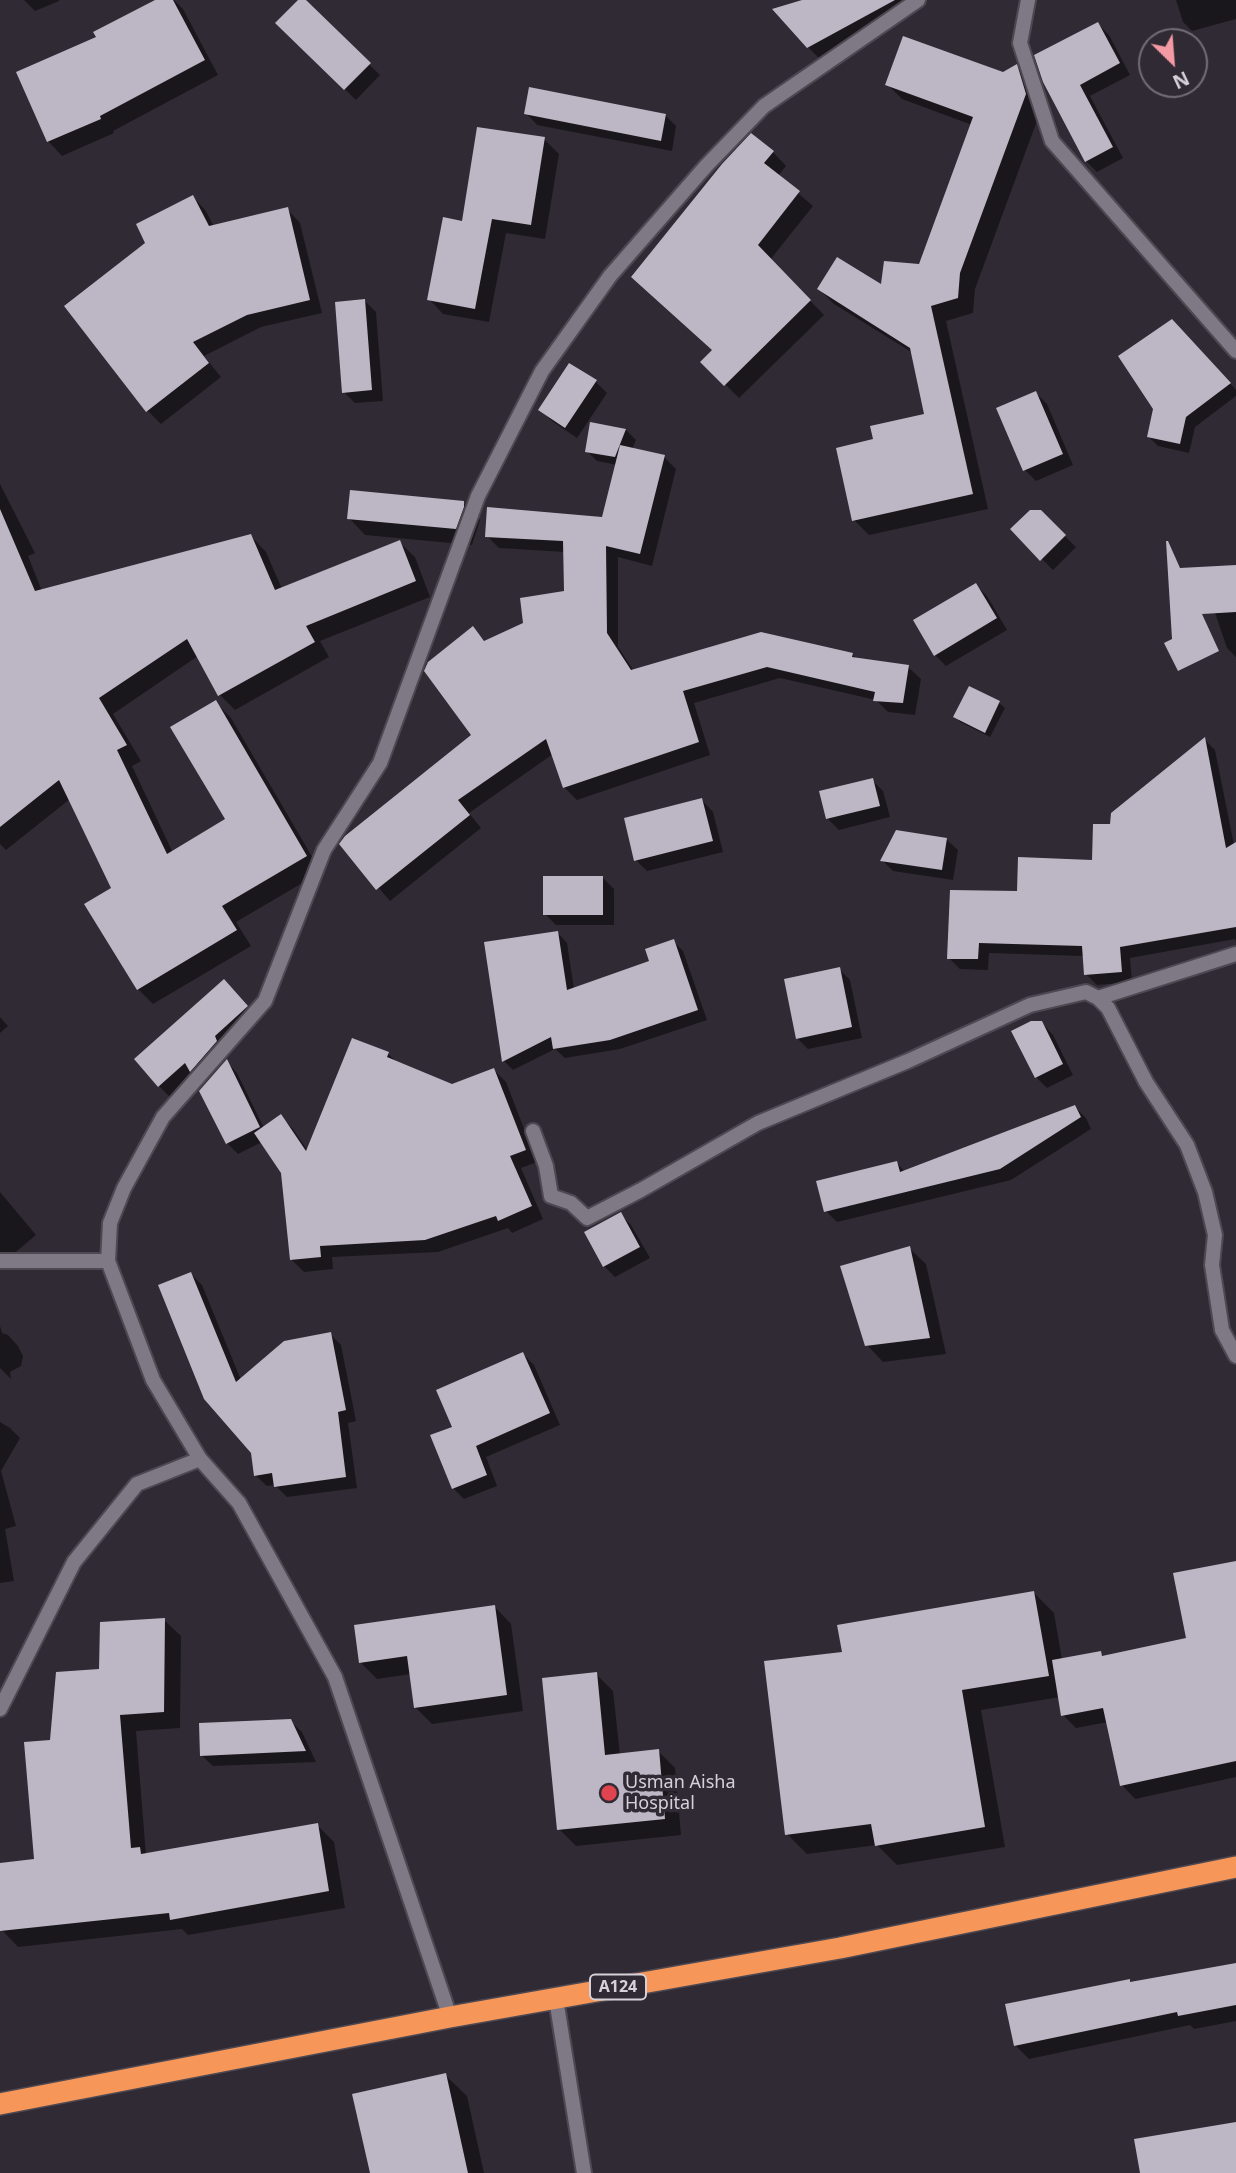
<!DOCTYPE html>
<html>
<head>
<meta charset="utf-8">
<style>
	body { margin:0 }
	#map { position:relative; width:1236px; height:2173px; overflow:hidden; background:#302a35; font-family:"Noto Sans",sans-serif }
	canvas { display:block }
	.north { position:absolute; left:1138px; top:28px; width:70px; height:70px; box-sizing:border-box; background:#302a35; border:2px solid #726d76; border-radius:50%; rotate:155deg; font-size:19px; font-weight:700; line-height:28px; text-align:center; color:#d5d1d8 }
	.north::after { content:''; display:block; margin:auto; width:24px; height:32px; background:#f49aa5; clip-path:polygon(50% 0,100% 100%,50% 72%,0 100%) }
</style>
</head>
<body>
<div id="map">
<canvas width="1236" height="2173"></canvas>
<div class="north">N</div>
</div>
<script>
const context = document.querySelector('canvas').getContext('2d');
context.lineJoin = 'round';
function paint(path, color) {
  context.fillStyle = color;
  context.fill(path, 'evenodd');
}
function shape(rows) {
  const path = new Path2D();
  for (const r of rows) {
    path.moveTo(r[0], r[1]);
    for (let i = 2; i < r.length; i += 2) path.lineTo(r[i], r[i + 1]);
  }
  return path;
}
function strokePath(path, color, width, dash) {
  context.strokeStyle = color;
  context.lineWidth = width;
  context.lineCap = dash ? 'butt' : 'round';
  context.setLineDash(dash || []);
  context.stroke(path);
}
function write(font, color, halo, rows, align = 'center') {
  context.font = font + ' "Noto Sans",sans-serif';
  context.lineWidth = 7;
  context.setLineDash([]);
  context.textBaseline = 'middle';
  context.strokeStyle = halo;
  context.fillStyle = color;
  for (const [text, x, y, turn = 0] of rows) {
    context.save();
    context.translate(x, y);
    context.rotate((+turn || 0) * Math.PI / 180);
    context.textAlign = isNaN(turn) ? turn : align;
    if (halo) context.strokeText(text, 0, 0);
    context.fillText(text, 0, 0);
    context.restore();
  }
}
paint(shape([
	[24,0,59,0,59,1,35,11],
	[158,0,174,0,183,9,218,75,113,131,114,133,62,156,48,141,98,38],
	[300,0,304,0,380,75,356,100,277,23],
	[808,0,926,0,819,58,808,47],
	[1176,0,1236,0,1236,19,1192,31,1183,22],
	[1098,24,1109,35,1130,75,1090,96,1123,158,1097,172,1086,161,1045,82],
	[1017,67,1032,82,1041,110,975,289,973,313,946,321,988,509,869,535,854,520,876,440,927,416,913,353,834,304,819,289,882,287,920,266,972,125,902,99,887,84,1003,74],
	[526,113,665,115,676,126,672,151,537,125],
	[544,139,559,154,545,239,506,233,489,322,443,314,429,299,463,223],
	[773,152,786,166,778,176,813,206,770,260,824,315,739,398,703,362,714,351,647,291],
	[193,197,206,211,214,227,287,209,300,223,322,313,261,327,204,356,221,377,161,424,147,410,147,244],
	[365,301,376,312,383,401,355,403,344,392],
	[1182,331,1236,390,1236,396,1195,427,1189,453,1158,446,1148,436],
	[596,382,607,393,577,438,552,421,541,410],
	[1036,393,1047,404,1073,465,1036,481,1025,470],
	[591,424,626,430,636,440,632,449,664,457,676,469,652,566,618,557,618,647,634,671,852,654,858,660,908,667,921,679,915,715,888,712,876,700,780,678,694,703,710,755,577,800,564,787,553,754,469,813,481,828,390,901,341,844,474,735,473,629,486,642,525,624,565,592,565,552,499,548,487,536,603,519,617,465,597,461,587,451],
	[0,484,35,553,28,556,42,591,251,536,266,552,282,589,399,542,415,557,430,597,320,641,329,657,235,710,220,695,198,656,113,714,141,761,132,766,173,853,227,820,215,702,231,718,321,872,236,922,251,946,153,1004,138,989,113,889,70,799,6,850,0,844],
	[463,503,480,520,472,545,365,535,349,518],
	[1040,512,1076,547,1053,570,1012,529],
	[1236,566,1236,657,1227,648,1213,607],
	[976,585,987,596,1007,630,946,666,935,655],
	[969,688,999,703,1005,708,990,737,960,722,955,717],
	[1204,739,1215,750,1234,845,1236,844,1236,942,1235,939,1130,958,1132,982,1097,985,1086,974,1084,956,989,953,988,970,960,969,949,958,1019,892,1094,862,1112,826],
	[872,780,883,791,890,817,839,830,828,819],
	[702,800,713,812,723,852,647,871,636,860],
	[946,839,958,850,953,880,893,871,882,860],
	[603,878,614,889,614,925,556,925,545,914],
	[558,933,567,943,574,989,651,962,673,941,683,951,707,1020,620,1049,565,1058,555,1049,513,1070,504,1061],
	[839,969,850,980,862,1038,808,1049,797,1038],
	[235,992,258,1018,170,1097,159,1086],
	[0,1017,8,1026,0,1033],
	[1042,1023,1053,1035,1073,1075,1047,1088,1036,1077],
	[353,1040,388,1054,398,1063,452,1086,494,1070,506,1082,537,1162,521,1168,543,1219,512,1233,508,1228,438,1252,332,1257,333,1269,304,1272,291,1259,283,1173,262,1142,238,1154,227,1143,227,1062,237,1073,264,1128,281,1117,293,1129,308,1151],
	[1075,1107,1086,1118,1091,1129,1011,1180,837,1222,826,1211,897,1163,905,1172],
	[0,1192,36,1235,4,1262,0,1257],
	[620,1214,631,1225,650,1258,615,1277,604,1266],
	[909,1248,926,1264,946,1354,883,1362,867,1345],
	[191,1274,202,1285,241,1380,330,1334,341,1345,356,1421,348,1423,357,1488,287,1497,275,1485,267,1486,255,1475,252,1452],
	[0,1326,2,1333,8,1335,18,1346,23,1356,21,1366,10,1372,11,1379,0,1368],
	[523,1354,534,1365,560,1425,486,1457,497,1486,464,1499,453,1488,454,1428],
	[0,1422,10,1428,20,1438,1,1471,16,1526,5,1529,14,1581,0,1583],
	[1236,1562,1236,1777,1135,1799,1122,1785,1108,1722,1076,1728,1063,1715,1060,1697,981,1710,1005,1847,897,1865,877,1845,807,1854,787,1834,844,1653,1034,1593,1054,1613,1062,1660,1100,1653,1104,1657,1188,1639],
	[495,1607,511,1624,523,1711,432,1724,416,1708,411,1674,377,1679,360,1662],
	[164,1620,181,1636,180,1728,136,1731,146,1855,317,1825,334,1842,345,1908,188,1935,182,1929,18,1947,2,1930,0,1864,36,1860,51,1741,100,1670],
	[596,1674,613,1691,620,1755,658,1751,675,1768,681,1835,576,1846,559,1829],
	[290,1721,302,1732,316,1762,213,1766,201,1755],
	[1236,1965,1236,2021,1194,2029,1190,2025,1029,2059,1015,2045,1129,1981,1132,1984],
	[445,2075,467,2096,484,2173,372,2173]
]), '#0007');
paint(shape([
	[155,0,173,0,205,60,100,116,101,119,47,142,16,72,96,37,93,32],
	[298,0,306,0,371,63,344,90,275,23],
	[802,0,895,0,807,48,772,9],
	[1098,22,1120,63,1080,85,1113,147,1085,162,1043,82,1034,55],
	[903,36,1003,72,1017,64,1026,94,960,273,958,298,931,306,973,494,852,521,836,448,873,439,870,426,924,414,910,348,817,289,837,257,881,284,884,261,919,264,973,117,885,85],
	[529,87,666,114,661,141,524,114],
	[477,127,545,137,531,225,492,219,475,309,427,300,443,217,462,221],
	[751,133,774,151,764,163,800,191,758,245,811,300,724,386,700,362,712,350,631,277,722,164],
	[193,195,209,226,288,207,310,300,247,315,193,342,209,363,146,412,64,306,145,243,136,224],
	[365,299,372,390,342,393,335,302],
	[1172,319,1231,383,1186,417,1180,444,1147,437,1153,409,1118,356],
	[569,363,597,380,565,428,538,410],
	[1036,391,1063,454,1023,471,996,408],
	[590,422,626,429,615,457,585,452],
	[620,445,665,455,640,554,606,546,607,633,631,670,761,632,853,653,852,657,909,665,903,703,873,701,875,692,767,667,683,691,699,742,563,788,546,739,458,800,470,815,376,890,339,844,345,836,471,735,424,671,428,662,473,626,484,641,523,623,520,598,564,591,563,541,485,537,487,507,602,517],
	[350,490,464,501,464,507,456,529,347,519],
	[0,509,35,591,251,534,275,590,400,540,416,581,306,626,315,642,218,696,187,639,99,698,127,745,117,750,167,854,225,819,170,727,216,700,307,856,222,906,237,930,137,990,84,904,111,888,59,780,0,827],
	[1030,510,1041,510,1066,535,1040,561,1010,529],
	[1166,541,1168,541,1180,568,1236,565,1236,612,1202,614,1219,651,1178,671,1164,643,1172,639],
	[976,583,997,618,934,656,913,620],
	[969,686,1000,701,985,733,953,717],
	[1205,737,1226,848,1236,842,1236,927,1120,947,1122,972,1084,975,1082,946,979,943,978,959,947,959,950,890,1017,891,1018,857,1092,860,1093,824,1110,824,1111,813],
	[873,778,880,806,826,819,819,791],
	[702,798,713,841,634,861,624,818],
	[896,830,947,838,942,870,880,861],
	[543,876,603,876,603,915,543,915],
	[558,931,567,990,649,961,645,949,674,939,698,1010,610,1040,553,1049,551,1037,502,1062,484,942],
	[840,967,852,1027,796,1039,784,979],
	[224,979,248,1006,215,1036,217,1041,190,1072,185,1063,158,1087,134,1059],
	[1031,1021,1042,1021,1063,1064,1035,1078,1011,1031],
	[352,1038,389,1052,387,1057,452,1084,494,1068,526,1150,510,1156,532,1206,498,1221,496,1216,425,1240,320,1246,321,1257,290,1260,281,1173,254,1133,281,1114,306,1151],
	[227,1059,260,1127,226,1144,199,1091],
	[1075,1105,1081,1117,1000,1169,824,1212,816,1181,897,1161,900,1172],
	[621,1212,640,1247,603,1267,584,1232],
	[910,1246,930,1338,865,1346,840,1266],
	[191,1272,236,1382,284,1341,331,1332,346,1410,338,1412,346,1477,274,1487,272,1473,254,1476,251,1453,204,1399,158,1285],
	[523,1352,550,1413,476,1446,487,1475,452,1489,430,1435,452,1427,436,1390],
	[1236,1561,1236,1761,1120,1786,1103,1708,1061,1716,1052,1660,1101,1651,1102,1656,1186,1638,1173,1573],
	[1034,1591,1049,1676,962,1690,985,1827,875,1846,871,1824,785,1835,764,1661,842,1652,837,1625],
	[495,1605,507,1695,414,1708,407,1656,359,1663,354,1625],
	[165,1618,164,1712,120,1715,131,1848,140,1847,141,1854,318,1823,329,1891,170,1920,169,1913,0,1931,0,1863,34,1859,24,1742,50,1740,56,1672,99,1669,100,1622],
	[597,1672,605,1755,659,1749,665,1819,557,1830,542,1678],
	[291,1719,306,1751,200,1756,199,1723],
	[1236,1963,1236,2005,1178,2016,1177,2012,1014,2046,1005,2004,1130,1979,1130,1982],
	[446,2073,468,2173,370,2173,352,2094],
	[1236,2122,1236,2173,1140,2173,1134,2139]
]), '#bdb6c4');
const street = shape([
	[1028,0,1020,43,1052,141,1236,351],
	[1098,998,1236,954],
	[533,1131,546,1166,551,1196,571,1203,587,1218,641,1190,758,1123,908,1061,1030,1005,1086,992,1098,998,1108,1008,1146,1082,1187,1145,1205,1192,1215,1235,1212,1265,1222,1330,1236,1356],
	[0,1261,108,1261],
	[0,1709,74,1562,137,1484,200,1459],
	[556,1999,584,2173],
	[450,2017,335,1677,239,1503,200,1459,153,1380,108,1261,110,1223,124,1188,163,1117,265,1001,324,850,380,763,478,496,542,371,610,276,706,166,764,106,918,0]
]);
const highway = shape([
	[0,2104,450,2017,840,1948,1236,1867]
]);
strokePath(street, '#4d4851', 18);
strokePath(highway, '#4d4851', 24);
strokePath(street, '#7f7885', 14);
strokePath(highway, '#f69658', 21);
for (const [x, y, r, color] of [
	[609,1793,9,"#e0444e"]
]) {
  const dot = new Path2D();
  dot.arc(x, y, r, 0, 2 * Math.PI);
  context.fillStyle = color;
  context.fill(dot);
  strokePath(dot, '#302a35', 2.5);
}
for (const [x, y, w] of [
	[618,1987,56]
]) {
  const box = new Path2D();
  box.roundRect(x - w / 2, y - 12.5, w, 25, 5);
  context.fillStyle = '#302a35';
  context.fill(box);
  strokePath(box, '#d5d1d8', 2);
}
write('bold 16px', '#d5d1d8', null, [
	["A124",618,1987]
]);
write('18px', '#d5d1d8', '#302a35', [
	["Usman Aisha",625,1783],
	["Hospital",625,1804]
], 'left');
</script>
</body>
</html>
